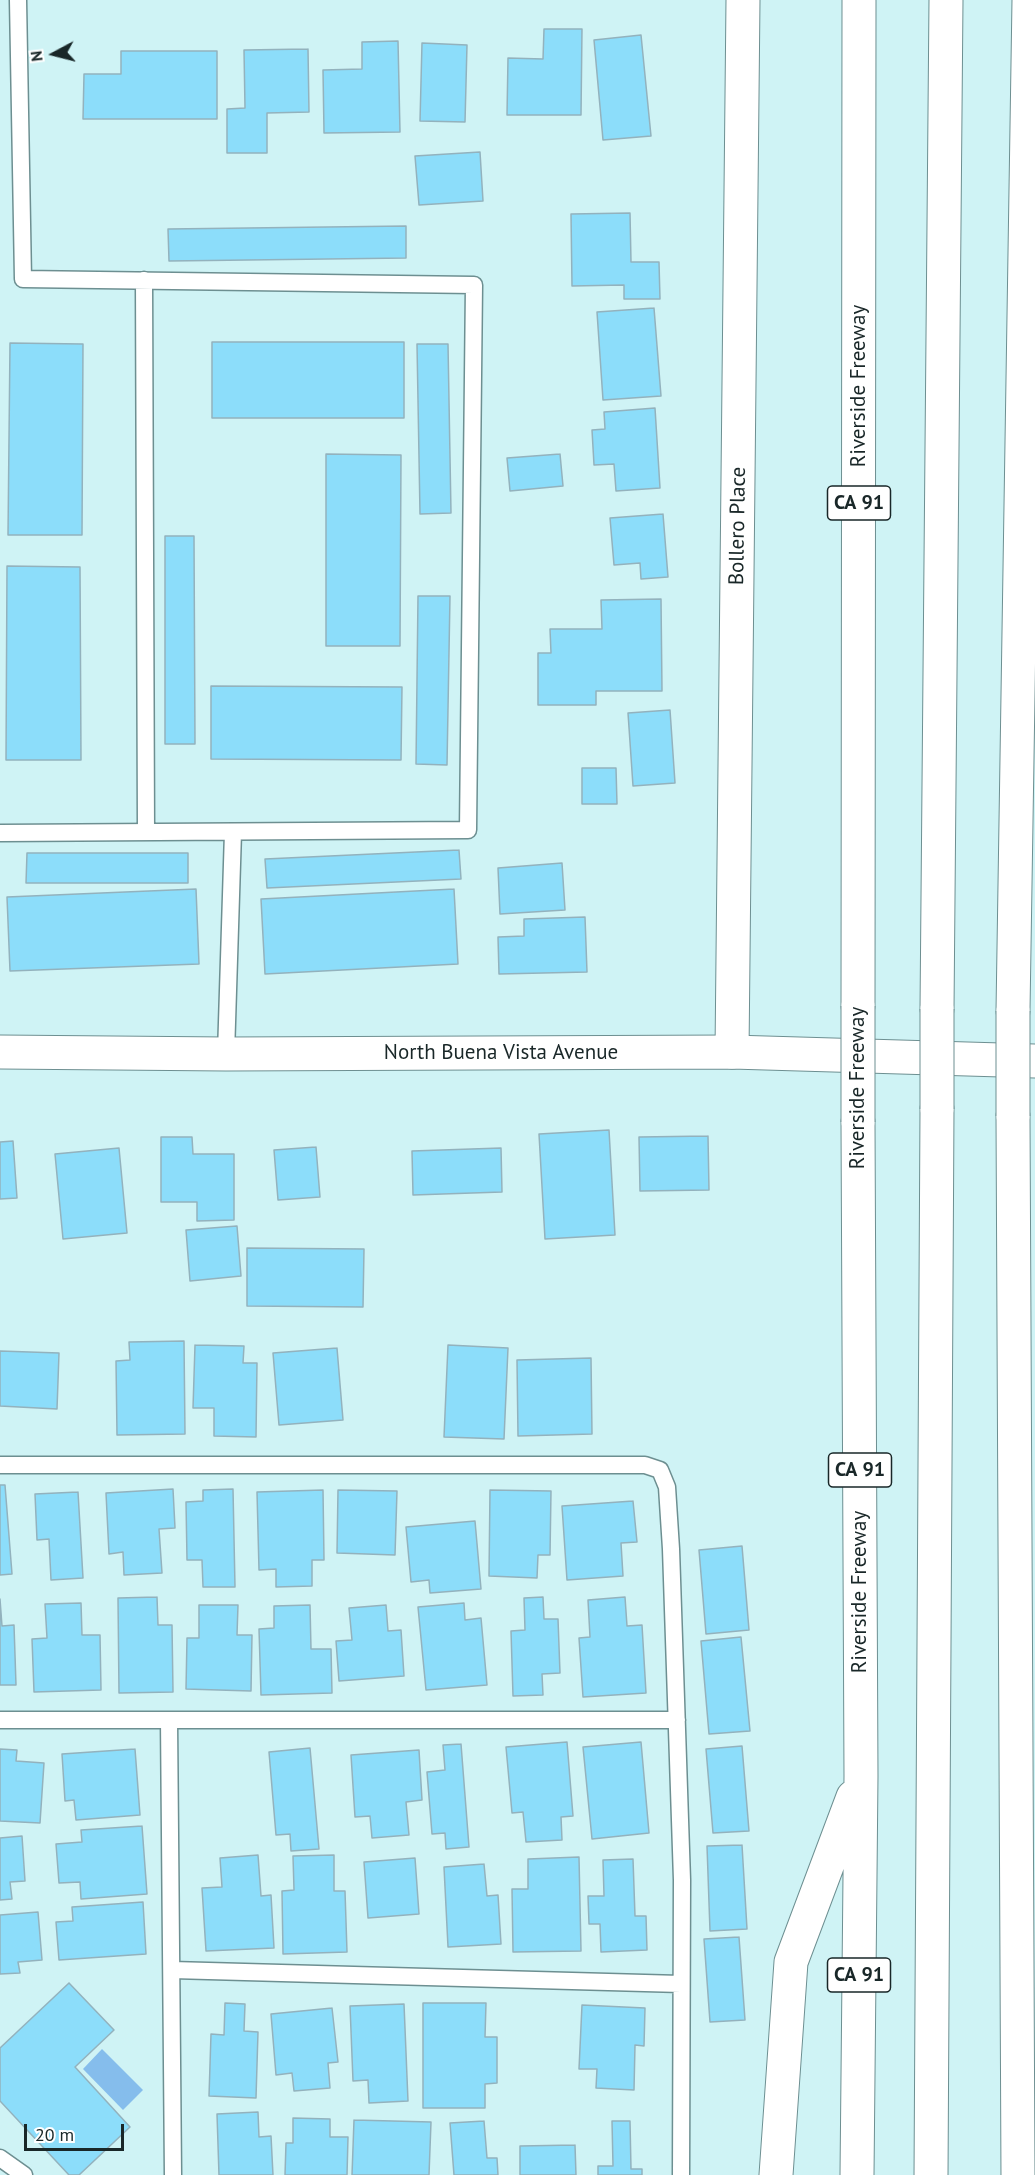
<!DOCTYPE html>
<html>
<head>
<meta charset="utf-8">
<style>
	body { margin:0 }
	#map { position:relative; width:1035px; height:2175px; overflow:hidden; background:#cff3f5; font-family:"PT Sans",sans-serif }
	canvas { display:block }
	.north { position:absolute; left:24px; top:24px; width:60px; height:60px; -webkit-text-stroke:4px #fff; paint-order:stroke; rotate:263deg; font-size:16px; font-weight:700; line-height:24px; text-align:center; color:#192728 }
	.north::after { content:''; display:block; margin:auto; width:21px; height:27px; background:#192728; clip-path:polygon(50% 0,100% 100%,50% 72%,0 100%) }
	.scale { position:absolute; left:24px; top:2124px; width:100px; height:27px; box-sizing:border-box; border:3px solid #192728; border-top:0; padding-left:8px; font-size:18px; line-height:21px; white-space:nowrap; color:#192728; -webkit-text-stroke:4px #fff; paint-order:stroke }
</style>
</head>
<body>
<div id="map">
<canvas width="1035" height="2175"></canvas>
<div class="north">N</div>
<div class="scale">20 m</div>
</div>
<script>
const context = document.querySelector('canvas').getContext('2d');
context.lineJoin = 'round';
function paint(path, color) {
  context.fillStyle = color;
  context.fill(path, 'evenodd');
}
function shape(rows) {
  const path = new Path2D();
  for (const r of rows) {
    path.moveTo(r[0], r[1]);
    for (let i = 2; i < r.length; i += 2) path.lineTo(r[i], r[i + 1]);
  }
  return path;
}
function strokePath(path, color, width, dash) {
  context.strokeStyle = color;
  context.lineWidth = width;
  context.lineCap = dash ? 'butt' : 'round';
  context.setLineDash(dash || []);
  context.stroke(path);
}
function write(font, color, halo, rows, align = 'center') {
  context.font = font + ' "PT Sans",sans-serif';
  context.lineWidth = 5;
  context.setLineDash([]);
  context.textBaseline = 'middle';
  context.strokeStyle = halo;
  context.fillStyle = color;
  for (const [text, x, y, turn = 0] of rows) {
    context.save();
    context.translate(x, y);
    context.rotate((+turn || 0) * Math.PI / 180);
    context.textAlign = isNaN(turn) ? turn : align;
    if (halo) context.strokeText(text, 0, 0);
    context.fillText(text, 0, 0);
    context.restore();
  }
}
paint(shape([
	[102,2049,143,2090,123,2110,83,2069]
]), '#85bdec');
const building = shape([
	[544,29,582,29,581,115,507,115,508,58,543,59,544,29],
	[641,35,651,136,603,140,594,40,641,35],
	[398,41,400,132,324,133,323,70,362,69,362,42,398,41],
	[422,43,467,45,465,122,420,121,422,43],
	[308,49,309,112,267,113,267,153,227,153,227,109,245,108,244,50,308,49],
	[121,51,217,51,217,119,83,119,84,74,121,74,121,51],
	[480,152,483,201,419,205,415,156,480,152],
	[630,213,631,262,659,262,660,299,624,299,624,285,572,286,571,214,630,213],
	[406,226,406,258,169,261,168,229,406,226],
	[654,308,661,396,603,400,597,312,654,308],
	[212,342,404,342,404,418,212,418,212,342],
	[10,343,83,344,82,535,8,535,10,343],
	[417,344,448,344,451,513,420,514,417,344],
	[655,408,660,488,616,491,614,464,594,465,592,430,605,429,604,412,655,408],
	[326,454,401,455,400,646,326,646,326,454],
	[560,454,563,486,510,491,507,458,560,454],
	[663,514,668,577,641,579,640,563,614,565,610,518,663,514],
	[165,536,194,536,195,744,165,744,165,536],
	[7,566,80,567,81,760,6,760,7,566],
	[418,596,450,596,447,765,416,764,418,596],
	[661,599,662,691,596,691,596,705,538,705,538,653,551,653,550,629,602,629,601,600,661,599],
	[211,686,402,687,401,760,211,759,211,686],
	[670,710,675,783,633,786,628,713,670,710],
	[582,768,616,768,617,804,582,804,582,768],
	[459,850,461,879,267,888,265,859,459,850],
	[27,853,188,853,188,883,26,883,27,853],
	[562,863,565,910,500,914,498,868,562,863],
	[196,889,199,964,10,971,7,897,196,889],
	[454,889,458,964,265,974,261,899,454,889],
	[585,917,587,972,499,974,498,937,524,936,524,919,585,917],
	[609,1130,615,1235,545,1239,539,1134,609,1130],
	[708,1136,709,1190,640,1191,639,1137,708,1136],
	[161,1137,192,1137,193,1154,234,1154,234,1220,197,1221,197,1202,161,1202,161,1137],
	[13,1141,17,1198,0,1199,0,1142,13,1141],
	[316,1147,320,1197,278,1200,274,1150,316,1147],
	[119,1148,127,1233,63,1239,55,1154,119,1148],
	[501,1148,502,1192,413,1195,412,1151,501,1148],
	[237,1226,241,1276,190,1281,186,1230,237,1226],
	[247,1248,364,1249,363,1307,247,1306,247,1248],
	[184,1341,185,1434,117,1435,116,1361,130,1360,129,1342,184,1341],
	[195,1345,244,1346,243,1363,257,1363,256,1437,214,1436,214,1408,193,1408,195,1345],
	[448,1345,508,1348,504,1439,444,1437,448,1345],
	[337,1348,343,1420,279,1425,273,1353,337,1348],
	[0,1351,59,1353,57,1409,0,1406,0,1351],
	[591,1358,592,1434,518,1436,517,1360,591,1358],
	[0,1485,5,1485,12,1574,0,1575,0,1485],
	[173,1489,175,1528,159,1529,162,1573,124,1575,123,1552,109,1554,106,1493,173,1489],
	[233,1489,235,1587,203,1587,202,1560,187,1560,186,1502,203,1501,203,1490,233,1489],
	[323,1490,324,1560,312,1560,312,1586,276,1587,276,1569,259,1570,257,1492,323,1490],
	[338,1490,397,1491,395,1555,337,1553,338,1490],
	[490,1490,551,1491,550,1555,538,1555,537,1578,489,1576,490,1490],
	[78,1492,83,1578,51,1580,49,1539,37,1540,35,1494,78,1492],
	[633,1501,637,1542,621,1543,623,1576,567,1580,562,1506,633,1501],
	[475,1521,481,1589,430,1593,429,1580,411,1582,406,1527,475,1521],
	[742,1546,749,1630,706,1634,699,1550,742,1546],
	[157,1597,158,1625,172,1625,173,1692,119,1693,118,1598,157,1597],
	[543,1597,544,1619,558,1619,560,1673,542,1674,543,1695,513,1696,511,1631,525,1630,524,1598,543,1597],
	[625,1597,627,1626,642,1625,646,1693,583,1697,579,1638,590,1637,588,1600,625,1597],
	[0,1599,2,1626,14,1625,16,1685,0,1685,0,1599],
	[81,1603,82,1635,100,1635,101,1690,34,1692,32,1639,47,1638,45,1604,81,1603],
	[464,1603,465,1620,481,1618,487,1685,426,1690,418,1607,464,1603],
	[199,1605,238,1605,237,1635,252,1635,251,1691,186,1689,187,1638,199,1638,199,1605],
	[310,1605,311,1649,331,1649,332,1693,261,1695,259,1629,274,1628,274,1606,310,1605],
	[386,1605,388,1631,401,1630,404,1676,339,1681,336,1641,352,1640,349,1608,386,1605],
	[741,1637,750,1731,709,1734,701,1641,741,1637],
	[567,1742,573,1816,561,1817,562,1840,526,1842,523,1812,512,1813,506,1747,567,1742],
	[641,1742,649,1833,592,1839,583,1747,641,1742],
	[461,1744,469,1847,446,1849,445,1833,432,1834,427,1772,445,1770,443,1745,461,1744],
	[742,1746,749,1831,713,1833,706,1749,742,1746],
	[310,1748,319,1849,291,1851,290,1834,276,1835,269,1752,310,1748],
	[0,1749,17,1750,16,1761,44,1763,40,1823,0,1821,0,1749],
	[135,1749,140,1815,76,1820,74,1800,65,1801,62,1754,135,1749],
	[419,1750,422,1800,406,1802,409,1835,372,1838,370,1816,355,1817,351,1755,419,1750],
	[142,1826,147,1894,81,1899,80,1882,59,1883,56,1844,82,1842,81,1830,142,1826],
	[22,1836,25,1881,10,1882,12,1899,0,1900,0,1838,22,1836],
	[742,1845,747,1929,710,1931,707,1846,742,1845],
	[258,1855,261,1896,271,1895,274,1948,206,1951,202,1888,222,1887,220,1858,258,1855],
	[334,1855,334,1891,345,1891,347,1952,283,1954,282,1891,294,1890,293,1856,334,1855],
	[579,1857,581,1951,513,1952,512,1889,528,1889,528,1859,579,1857],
	[415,1858,419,1914,368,1918,364,1862,415,1858],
	[633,1859,635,1916,646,1916,647,1950,601,1952,600,1924,589,1924,588,1896,604,1896,603,1860,633,1859],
	[484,1864,487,1896,498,1895,501,1944,448,1947,444,1867,484,1864],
	[143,1902,146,1954,59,1960,56,1922,73,1921,72,1907,143,1902],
	[38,1912,42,1960,18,1962,20,1973,0,1974,0,1915,38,1912],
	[739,1937,745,2020,710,2022,704,1939,739,1937],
	[69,1983,114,2030,75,2067,130,2127,79,2175,69,2175,0,2101,0,2048,69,1983],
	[225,2003,245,2004,244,2031,258,2032,256,2098,209,2096,211,2034,224,2035,225,2003],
	[423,2003,486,2003,485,2037,497,2037,497,2083,485,2084,485,2108,423,2108,423,2003],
	[404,2004,408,2101,369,2103,368,2080,353,2081,350,2006,404,2004],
	[582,2005,645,2008,644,2046,635,2045,634,2090,596,2088,597,2069,579,2069,582,2005],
	[332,2008,338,2062,328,2063,330,2088,294,2091,292,2073,276,2075,271,2014,332,2008],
	[258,2112,259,2137,271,2136,273,2175,219,2175,217,2114,258,2112],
	[293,2118,330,2119,330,2137,348,2137,347,2175,285,2175,286,2143,293,2143,293,2118],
	[354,2120,431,2122,429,2175,352,2175,354,2120],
	[484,2121,487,2158,497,2158,498,2175,454,2175,450,2123,484,2121],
	[612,2121,630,2121,631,2169,642,2169,642,2175,598,2175,598,2166,613,2166,612,2121],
	[575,2145,576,2175,520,2175,520,2146,575,2145]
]);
paint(building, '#8cddfa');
strokePath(building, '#93b2bd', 1.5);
const lane = shape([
	[144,280,146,832],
	[1,833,468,830,474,285,23,279,18,0],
	[226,1054,233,832],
	[0,1465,645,1465,660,1470,667,1487,671,1549,682,1880,681,2175],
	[0,1720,677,1720],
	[169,1720,173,2175],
	[172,1970,681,1984],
	[0,2158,24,2175]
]);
const street = shape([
	[732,1052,743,0]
]);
const secondary = shape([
	[0,1052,226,1054,732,1052,1035,1061]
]);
const highway = shape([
	[858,1006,859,0],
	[937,1009,946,0],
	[1013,1011,1029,0],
	[1013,1116,1018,2175],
	[776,2175,791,1962,853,1797],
	[857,2175,861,1776,858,1122],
	[931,2175,937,1109]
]);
strokePath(lane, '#6d8f91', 19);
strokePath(street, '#6d8f91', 35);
strokePath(secondary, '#6d8f91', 35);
strokePath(highway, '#6d8f91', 35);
strokePath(lane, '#fff', 16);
strokePath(street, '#fff', 33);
strokePath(secondary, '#fff', 33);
strokePath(highway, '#fff', 33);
const highwayBridge = shape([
	[858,1006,858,1122],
	[1013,1011,1013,1116],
	[937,1109,937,1009]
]);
strokePath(highwayBridge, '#6d8f91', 35, []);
strokePath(highwayBridge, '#fff', 33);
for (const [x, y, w] of [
	[859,503,63],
	[860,1470,63],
	[859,1975,63]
]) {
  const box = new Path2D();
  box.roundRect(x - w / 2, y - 17, w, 34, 4.5);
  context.fillStyle = '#fff';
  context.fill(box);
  strokePath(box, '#192728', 1.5);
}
write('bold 20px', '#192728', null, [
	["CA 91",859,503],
	["CA 91",860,1470],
	["CA 91",859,1975]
]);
write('21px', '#192728', '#fff', [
	["Riverside Freeway",859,386,-90],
	["Bollero Place",738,526,-89],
	["North Buena Vista Avenue",501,1053],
	["Riverside Freeway",858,1088,-90],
	["Riverside Freeway",860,1592,-90]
]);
</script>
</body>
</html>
